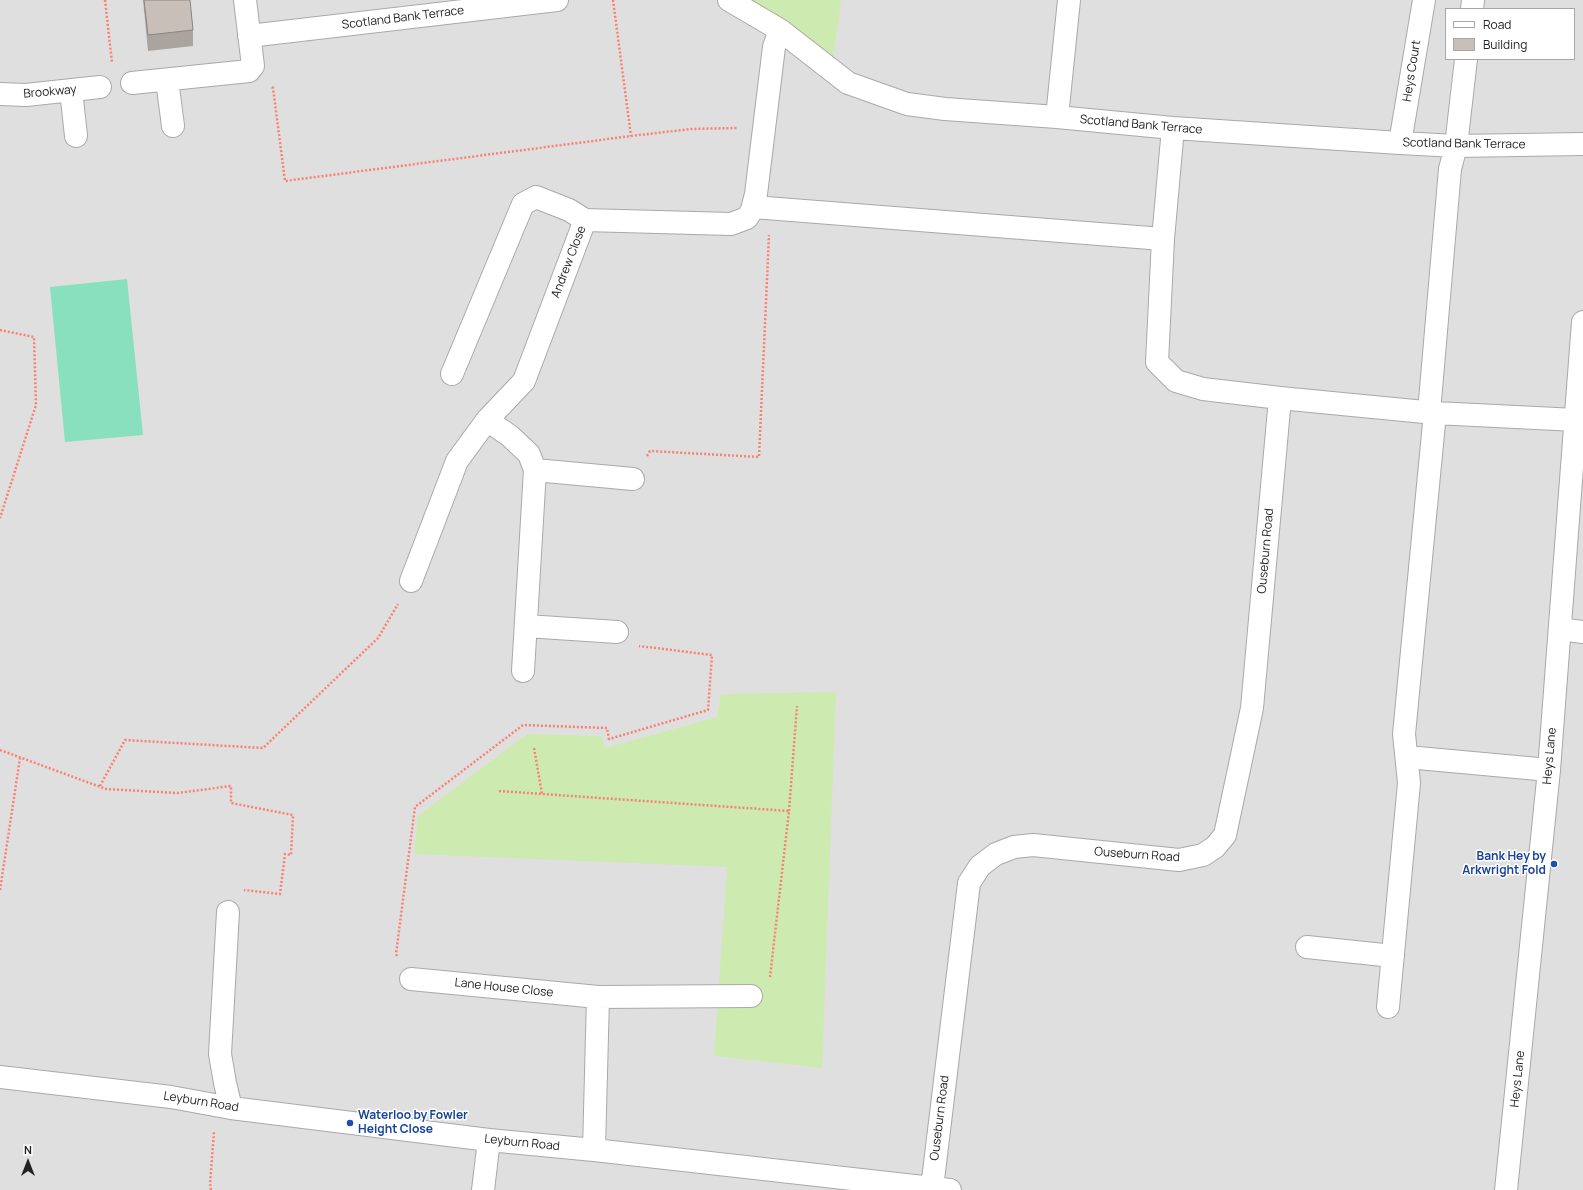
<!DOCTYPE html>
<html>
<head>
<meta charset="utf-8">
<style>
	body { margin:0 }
	#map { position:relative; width:1583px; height:1190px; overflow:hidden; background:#f2efe9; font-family:Manrope,sans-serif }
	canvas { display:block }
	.legend { position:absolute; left:1445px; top:8px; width:130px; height:52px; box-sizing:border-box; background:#fff; border:1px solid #a7a7a7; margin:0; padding:5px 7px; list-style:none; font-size:12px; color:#222 }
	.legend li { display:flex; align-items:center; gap:8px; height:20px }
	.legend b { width:20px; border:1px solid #a7a7a7 }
	.north { position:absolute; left:8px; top:1142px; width:40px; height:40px; -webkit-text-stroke:3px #fff; paint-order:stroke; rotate:0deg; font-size:11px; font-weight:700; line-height:16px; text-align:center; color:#222 }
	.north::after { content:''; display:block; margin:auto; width:14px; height:18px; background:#222; clip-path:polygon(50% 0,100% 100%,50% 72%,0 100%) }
</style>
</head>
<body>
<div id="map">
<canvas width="1583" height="1190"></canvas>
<ul class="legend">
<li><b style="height:5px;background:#fff"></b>Road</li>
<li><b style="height:11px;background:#c7bfb8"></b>Building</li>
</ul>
<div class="north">N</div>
</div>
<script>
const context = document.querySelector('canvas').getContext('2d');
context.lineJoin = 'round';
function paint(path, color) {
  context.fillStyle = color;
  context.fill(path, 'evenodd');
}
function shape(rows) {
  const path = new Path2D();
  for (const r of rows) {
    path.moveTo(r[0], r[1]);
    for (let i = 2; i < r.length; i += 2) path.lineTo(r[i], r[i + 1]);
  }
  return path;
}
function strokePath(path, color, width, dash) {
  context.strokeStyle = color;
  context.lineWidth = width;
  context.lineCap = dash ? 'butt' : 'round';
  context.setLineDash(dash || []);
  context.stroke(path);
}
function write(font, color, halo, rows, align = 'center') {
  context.font = font + ' Manrope,sans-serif';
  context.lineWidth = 3;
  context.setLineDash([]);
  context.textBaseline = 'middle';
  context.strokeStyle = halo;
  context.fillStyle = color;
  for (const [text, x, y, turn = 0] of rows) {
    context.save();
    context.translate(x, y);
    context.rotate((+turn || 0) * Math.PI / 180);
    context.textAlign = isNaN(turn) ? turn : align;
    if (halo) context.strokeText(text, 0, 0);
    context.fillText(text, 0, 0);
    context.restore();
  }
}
paint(shape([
	[0,0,1583,0,1583,1190,0,1190],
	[1446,9,1574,9,1574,59,1446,59]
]), '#e0dfdf');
paint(shape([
	[741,0,841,0,833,62],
	[836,692,822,1068,714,1056,727,867,414,854,418,816,527,734,601,736,605,748,717,717,721,694]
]), '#cdebb0');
paint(shape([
	[127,279,143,435,65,442,50,287]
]), '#88e0be');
const minor = shape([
	[729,0,780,30,848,83,907,104,945,109,1057,117,1173,128,1400,143,1456,146,1583,144],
	[1472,9,1473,0],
	[249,36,557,0],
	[167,80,173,126],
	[132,83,249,71,253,66,245,0],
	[71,90,76,136],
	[0,94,26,95,100,87],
	[1057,117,1069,0],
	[1173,128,1163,239,1157,362,1176,381,1203,389,1280,398,1435,413,1576,420],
	[1400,143,1424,0],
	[753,207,1163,239],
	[452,374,523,204,536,197,569,210,585,220],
	[1429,412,1450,169,1456,146,1466,59],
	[633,479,535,470,529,454,510,436,487,420,524,381,585,220,731,224,747,218,752,210,756,194,774,47,780,30],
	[411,581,457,461,487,420],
	[526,626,617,632],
	[1560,629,1583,632],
	[523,671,535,470],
	[1407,757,1549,770],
	[228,912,220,1054,225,1083,231,1108],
	[1307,947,1393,956],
	[411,979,598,997,594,1150],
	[598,997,751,996],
	[1388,1007,1409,783,1404,734,1435,413],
	[0,1077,171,1097,231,1108,489,1140,594,1150,950,1190],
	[932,1188,969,883,980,866,996,854,1014,847,1033,845,1179,860,1203,855,1215,847,1225,835,1252,708,1280,398],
	[483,1190,489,1140],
	[1506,1190,1549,770,1583,322]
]);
strokePath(minor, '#a9a9a9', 24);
strokePath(shape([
	[105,0,112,63],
	[613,0,631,136],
	[272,87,273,88,285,181,631,136,691,129,737,128],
	[0,330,34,337,36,405,0,518],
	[647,456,650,451,759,457,769,235],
	[534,748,542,794],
	[0,750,106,789,177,793,231,786,231,803,293,815,291,855,285,854,280,894,244,890],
	[100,786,125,740,263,748,378,638,398,604],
	[499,791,789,811,770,977],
	[789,811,797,706],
	[0,890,20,758],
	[397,956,396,954,415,807,523,725,607,728,609,739,708,710,712,655,639,646],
	[211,1190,210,1184,214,1132]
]), '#fa8072', 2.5, [2, 2]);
strokePath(minor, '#fff', 22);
paint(shape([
	[143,0,190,0,193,30,193,46,148,51]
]), '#aba49e');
const building = shape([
	[144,0,190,0,193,30,148,35,144,0]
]);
paint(building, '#c7bfb8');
strokePath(building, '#8b8681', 1);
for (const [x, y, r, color] of [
	[1554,864,4,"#1a4fb4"],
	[350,1123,4,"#1a4fb4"]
]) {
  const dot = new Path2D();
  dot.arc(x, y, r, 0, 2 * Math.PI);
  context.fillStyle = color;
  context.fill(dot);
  strokePath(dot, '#fff', 1.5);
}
write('12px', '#222', '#fff', [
	["Scotland Bank Terrace",403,18,-7],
	["Heys Court",1412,71,-81],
	["Brookway",50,92,-5],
	["Scotland Bank Terrace",1141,125,5],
	["Scotland Bank Terrace",1464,144,1],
	["Andrew Close",569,262,-69],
	["Ouseburn Road",1266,551,-85],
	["Heys Lane",1550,756,-85],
	["Ouseburn Road",1137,855,4],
	["Lane House Close",504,988,6],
	["Heys Lane",1518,1079,-84],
	["Leyburn Road",201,1102,9],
	["Ouseburn Road",940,1118,-83],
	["Leyburn Road",522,1143,6]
]);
write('bold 12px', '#164399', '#fff', [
	["Bank Hey by",1546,857],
	["Arkwright Fold",1546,871],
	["Waterloo by Fowler",358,1116,"left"],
	["Height Close",358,1130,"left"]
], 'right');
</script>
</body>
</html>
